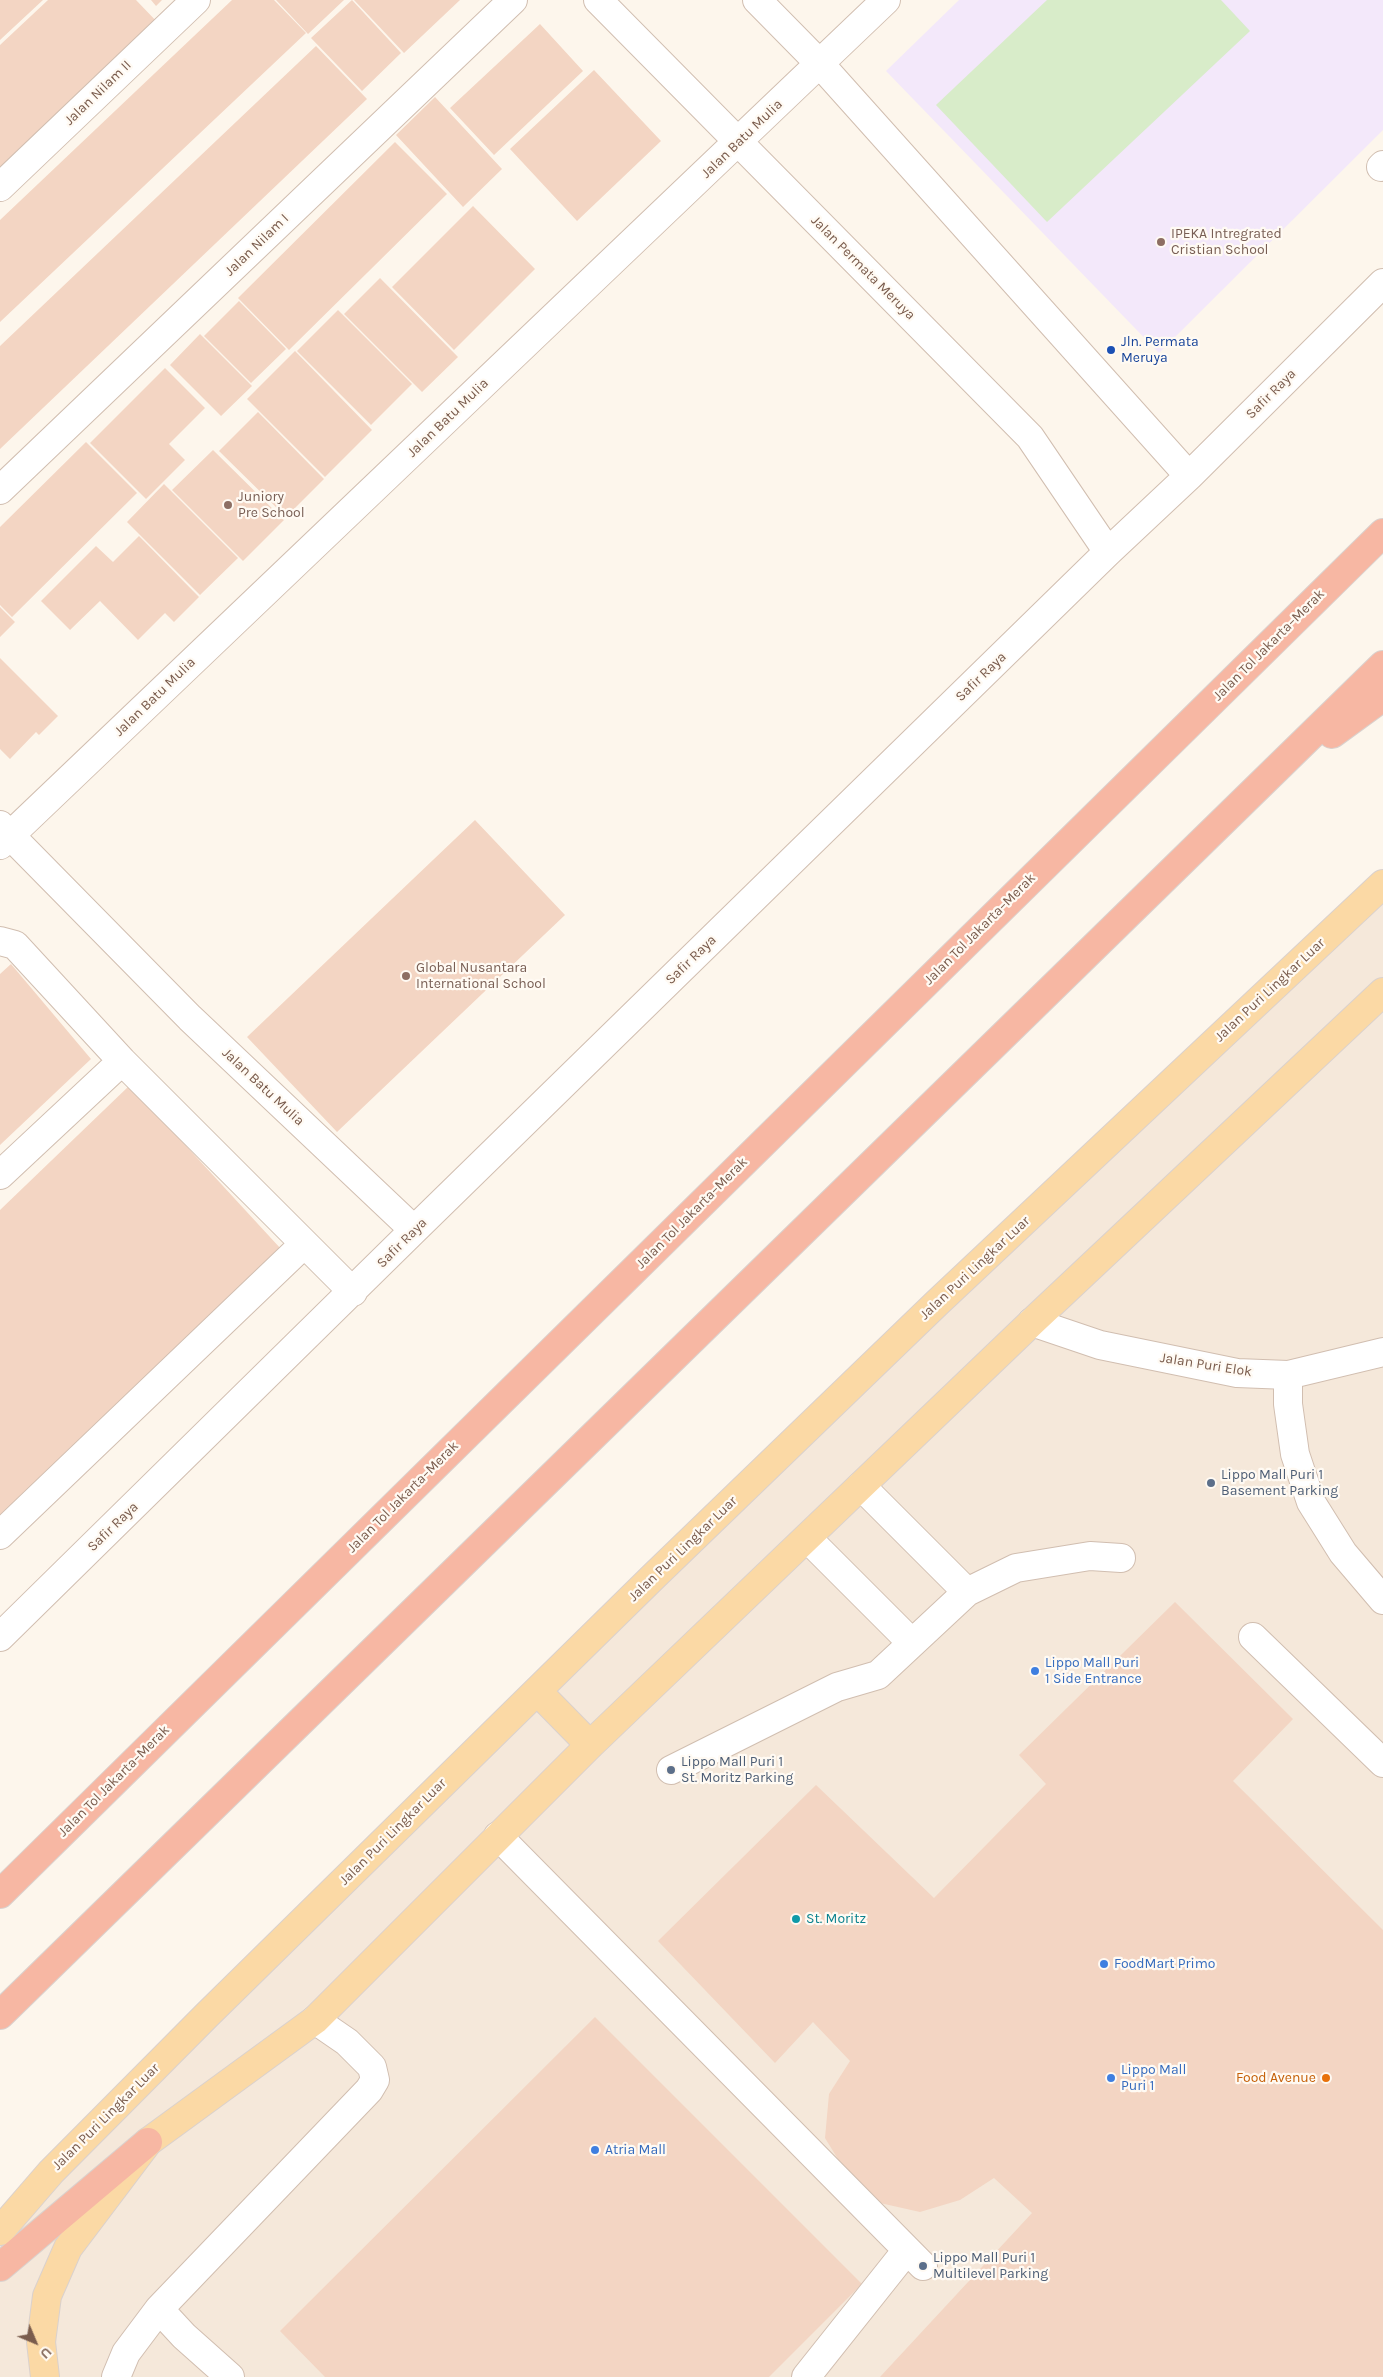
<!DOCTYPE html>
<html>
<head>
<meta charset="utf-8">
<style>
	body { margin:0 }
	#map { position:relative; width:1383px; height:2377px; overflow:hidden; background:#fdf6ec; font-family:Karla,sans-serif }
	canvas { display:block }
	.north { position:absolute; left:10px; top:2317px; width:50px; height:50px; -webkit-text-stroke:4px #fffaf3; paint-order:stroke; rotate:135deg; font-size:14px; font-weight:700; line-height:20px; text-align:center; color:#7a5c4d }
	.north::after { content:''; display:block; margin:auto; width:18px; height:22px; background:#7a5c4d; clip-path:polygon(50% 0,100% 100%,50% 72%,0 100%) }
</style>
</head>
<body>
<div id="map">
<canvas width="1383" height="2377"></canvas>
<div class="north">U</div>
</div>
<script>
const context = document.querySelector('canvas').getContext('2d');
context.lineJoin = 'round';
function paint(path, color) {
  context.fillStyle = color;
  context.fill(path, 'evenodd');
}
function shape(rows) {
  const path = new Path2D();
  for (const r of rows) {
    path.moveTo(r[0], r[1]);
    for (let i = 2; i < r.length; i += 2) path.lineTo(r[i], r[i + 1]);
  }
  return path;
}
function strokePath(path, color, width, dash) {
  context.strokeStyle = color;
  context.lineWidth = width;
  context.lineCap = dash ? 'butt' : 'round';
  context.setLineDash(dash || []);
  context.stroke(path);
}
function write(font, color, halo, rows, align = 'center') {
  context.font = font + ' Karla,sans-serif';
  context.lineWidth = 4.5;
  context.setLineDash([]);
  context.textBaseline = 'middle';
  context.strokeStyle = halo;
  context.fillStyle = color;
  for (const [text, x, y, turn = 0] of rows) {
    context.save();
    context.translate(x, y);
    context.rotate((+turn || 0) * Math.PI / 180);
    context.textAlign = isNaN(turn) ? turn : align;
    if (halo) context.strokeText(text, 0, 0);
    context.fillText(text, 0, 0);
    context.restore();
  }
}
paint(shape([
	[1383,885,1383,2377,0,2377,0,2246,51,2172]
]), '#f5e8da');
paint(shape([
	[959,0,1383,0,1383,130,1159,353,886,71]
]), '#f3e8fa');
paint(shape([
	[1047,0,1221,0,1250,31,1047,222,936,105]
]), '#d8ecc9');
paint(shape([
	[0,0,43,0,0,40],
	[48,0,136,0,160,25,0,178,0,45],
	[151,0,162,0,156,6],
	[232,0,274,0,306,33,0,322,0,220],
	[276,0,344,0,308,34],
	[352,0,401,53,362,91,311,38],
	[354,0,460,0,404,53],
	[540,24,583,71,494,155,450,108],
	[316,46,367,99,0,449,0,346],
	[594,70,661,141,577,221,510,149],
	[435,97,502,169,463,207,396,135],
	[395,142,447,194,289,350,238,298],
	[473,206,535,269,454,350,392,287],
	[380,278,458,357,422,392,344,314],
	[239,301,286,349,251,383,204,336],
	[338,310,412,384,371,425,297,351],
	[200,334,252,386,221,416,170,365],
	[295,351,372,430,325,477,247,399],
	[165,368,205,408,169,444,185,460,146,499,90,443],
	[258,412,324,479,286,517,219,451],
	[86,442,137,493,12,617,0,605,0,527],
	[213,450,284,520,243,561,172,490],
	[164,484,238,558,200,595,127,522],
	[139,536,199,597,174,622,165,613,138,640,100,601,70,630,41,601,96,546,113,562],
	[0,607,15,622,0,637],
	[0,658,58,716,39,735,36,732,10,759,0,749],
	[475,820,565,915,337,1132,247,1037],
	[11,964,91,1059,0,1145,0,974],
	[130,1085,281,1249,0,1515,0,1210],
	[1175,1602,1293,1719,1233,1781,1383,1930,1383,2377,880,2377,1032,2213,994,2178,960,2200,920,2212,880,2203,849,2177,825,2138,829,2094,850,2061,813,2022,775,2063,658,1941,816,1785,934,1898,1046,1784,1019,1755],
	[595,2017,862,2284,769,2377,325,2377,280,2331]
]), '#f3d5c3');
const minor = shape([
	[598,0,1030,437,1108,552],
	[757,0,820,64,1189,476],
	[1381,167,1383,165],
	[0,187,196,0],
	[0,490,513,0],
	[0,825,190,1018,414,1230],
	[0,845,886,0],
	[0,941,15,945,122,1061,353,1292],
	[0,1175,122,1061],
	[1032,1322,1100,1345,1237,1373,1288,1375,1383,1352],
	[1288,1375,1288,1404,1295,1454,1311,1502,1343,1553,1383,1600],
	[861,1486,967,1592],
	[0,1535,303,1245],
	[808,1539,912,1643],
	[0,1637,414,1230,1108,552,1189,476,1383,283],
	[1253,1637,1383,1763],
	[671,1770,837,1687,878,1675,967,1592,1016,1568,1090,1556,1121,1558],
	[498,1836,923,2266],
	[116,2377,126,2353,159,2309],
	[230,2377,184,2336,159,2309,369,2090,375,2080,372,2067,347,2042,315,2020],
	[806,2377,907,2250]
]);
const major = shape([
	[537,1691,590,1745],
	[0,2231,51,2172,207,2015,653,1577,937,1303,1383,884],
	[45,2377,41,2342,47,2296,68,2248,148,2142,315,2020,590,1745,1032,1322,1383,992]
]);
const highway = shape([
	[1332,734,1383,697],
	[0,1894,1383,533],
	[0,2015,1383,665],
	[0,2267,148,2142]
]);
strokePath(minor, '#d1beb0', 30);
strokePath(major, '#dad1cd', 30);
strokePath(highway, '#dad1cd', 30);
strokePath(minor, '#fff', 28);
strokePath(major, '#fbd9a5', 28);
strokePath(highway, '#f7b7a3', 28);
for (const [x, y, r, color] of [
	[1161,242,5,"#8d6e63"],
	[1111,350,5,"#1a4fb4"],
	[228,505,5,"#8d6e63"],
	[406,976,5,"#8d6e63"],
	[1211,1483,5,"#5c6f8a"],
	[1035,1671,5,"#3f7fe0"],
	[671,1770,5,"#5c6f8a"],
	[796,1919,5,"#0f9aa8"],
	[1104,1964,5,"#3f7fe0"],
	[1111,2078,5,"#3f7fe0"],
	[1326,2078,5,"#e8710a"],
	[595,2150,5,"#3f7fe0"],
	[923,2266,5,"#5c6f8a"]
]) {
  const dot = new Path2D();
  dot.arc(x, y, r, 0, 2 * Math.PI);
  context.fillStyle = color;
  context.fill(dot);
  strokePath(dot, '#fffaf3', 2);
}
write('14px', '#7a5c4d', '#fffaf3', [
	["Jalan Nilam II",98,93,-44],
	["Jalan Batu Mulia",742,139,-44],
	["Jalan Nilam I",257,245,-44],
	["Jalan Permata Meruya",863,268,45],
	["Safir Raya",1271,394,-45],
	["Jalan Batu Mulia",448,418,-44],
	["Jalan Tol Jakarta–Merak",1269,645,-45],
	["Safir Raya",981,677,-44],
	["Jalan Batu Mulia",155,697,-44],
	["Jalan Tol Jakarta–Merak",980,929,-45],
	["Safir Raya",691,960,-44],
	["Jalan Puri Lingkar Luar",1270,990,-43],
	["Jalan Batu Mulia",263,1087,43],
	["Jalan Tol Jakarta–Merak",692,1213,-45],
	["Safir Raya",402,1243,-45],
	["Jalan Puri Lingkar Luar",975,1268,-43],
	["Jalan Puri Elok",1206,1365,9],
	["Jalan Tol Jakarta–Merak",403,1497,-45],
	["Safir Raya",113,1527,-44],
	["Jalan Puri Lingkar Luar",683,1549,-44],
	["Jalan Tol Jakarta–Merak",114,1781,-45],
	["Jalan Puri Lingkar Luar",393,1832,-45],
	["Jalan Puri Lingkar Luar",106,2117,-45]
]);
write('14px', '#785e54', '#fffaf3', [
	["IPEKA Intregrated",1171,234],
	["Cristian School",1171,250],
	["Juniory",238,497],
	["Pre School",238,513],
	["Global Nusantara",416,968],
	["International School",416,984]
], 'left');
write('14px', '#164399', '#fffaf3', [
	["Jln. Permata",1121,342],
	["Meruya",1121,358]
], 'left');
write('14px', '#4e5e75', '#fffaf3', [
	["Lippo Mall Puri 1",1221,1475],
	["Basement Parking",1221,1491],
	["Lippo Mall Puri 1",681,1762],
	["St. Moritz Parking",681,1778],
	["Lippo Mall Puri 1",933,2258],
	["Multilevel Parking",933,2274]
], 'left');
write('14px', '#366cbe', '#fffaf3', [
	["Lippo Mall Puri",1045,1663],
	["1 Side Entrance",1045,1679],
	["FoodMart Primo",1114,1964],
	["Lippo Mall",1121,2070],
	["Puri 1",1121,2086],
	["Atria Mall",605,2150]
], 'left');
write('14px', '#0d838f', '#fffaf3', [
	["St. Moritz",806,1919]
], 'left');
write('14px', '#c56008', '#fffaf3', [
	["Food Avenue",1316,2078]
], 'right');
</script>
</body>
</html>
